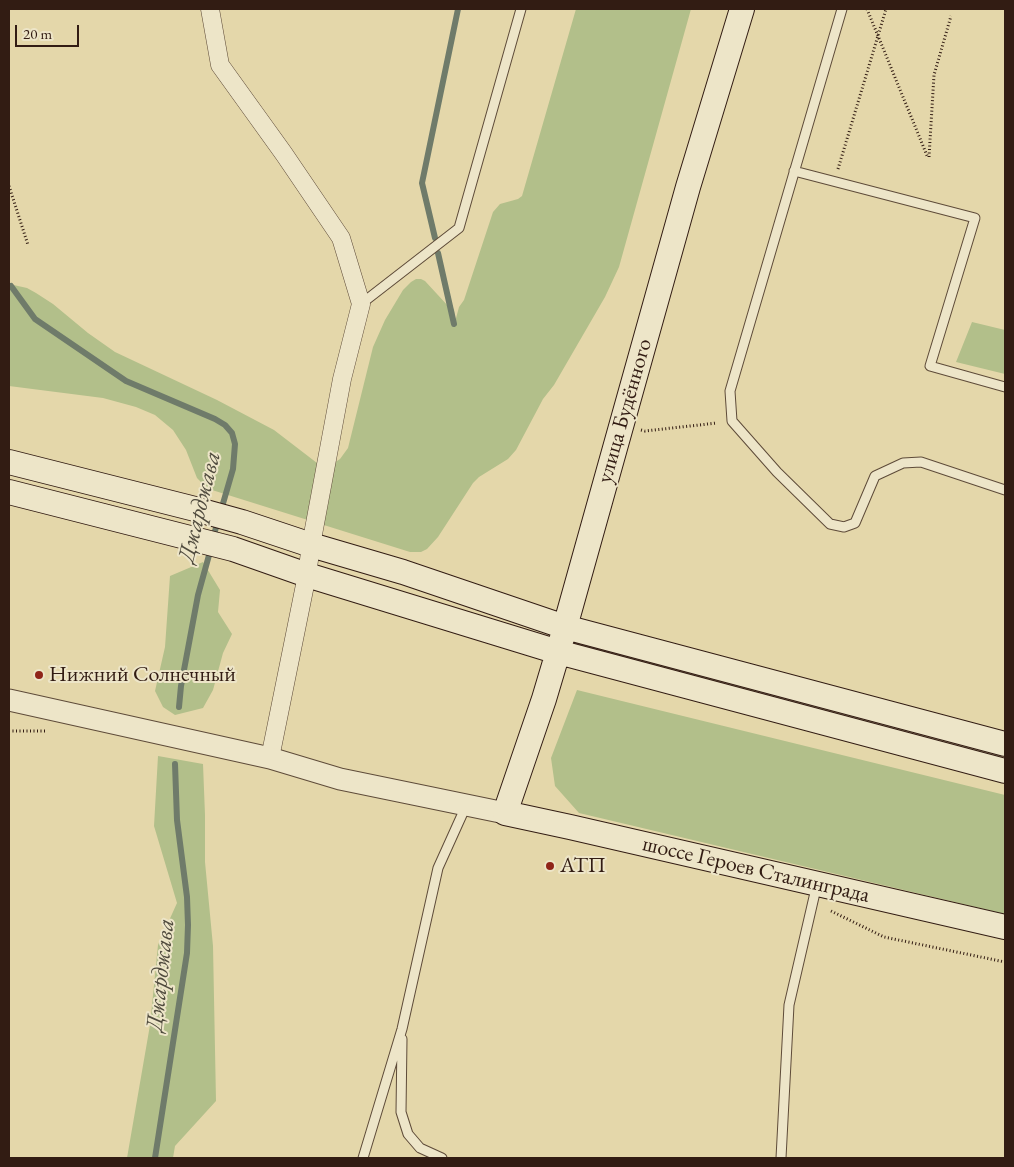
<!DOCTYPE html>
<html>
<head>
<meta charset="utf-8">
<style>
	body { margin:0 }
	#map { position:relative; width:1014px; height:1167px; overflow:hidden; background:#e4d7aa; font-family:"EB Garamond",serif }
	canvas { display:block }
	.frame { position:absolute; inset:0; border:10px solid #321c13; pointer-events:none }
	.scale { position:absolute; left:15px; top:25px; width:64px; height:22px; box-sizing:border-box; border:2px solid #321c13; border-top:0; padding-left:6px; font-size:15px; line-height:18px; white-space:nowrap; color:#321c13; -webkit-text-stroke:4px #ede5c8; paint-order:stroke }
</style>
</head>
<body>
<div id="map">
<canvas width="1014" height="1167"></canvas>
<div class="frame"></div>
<div class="scale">20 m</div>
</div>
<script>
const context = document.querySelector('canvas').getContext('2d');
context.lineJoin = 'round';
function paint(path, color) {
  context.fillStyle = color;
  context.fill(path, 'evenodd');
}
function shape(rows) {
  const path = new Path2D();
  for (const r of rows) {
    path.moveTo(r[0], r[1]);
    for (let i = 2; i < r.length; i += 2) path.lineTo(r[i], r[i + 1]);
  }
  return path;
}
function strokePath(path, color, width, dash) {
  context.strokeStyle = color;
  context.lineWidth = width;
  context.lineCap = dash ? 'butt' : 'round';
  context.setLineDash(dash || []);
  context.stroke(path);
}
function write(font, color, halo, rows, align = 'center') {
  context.font = font + ' "EB Garamond",serif';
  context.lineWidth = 4;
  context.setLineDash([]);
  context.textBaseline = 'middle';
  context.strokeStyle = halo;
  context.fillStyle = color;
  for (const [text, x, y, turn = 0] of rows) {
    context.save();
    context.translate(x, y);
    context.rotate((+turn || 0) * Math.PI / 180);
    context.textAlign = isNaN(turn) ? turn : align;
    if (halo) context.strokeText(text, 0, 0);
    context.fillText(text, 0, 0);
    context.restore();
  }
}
paint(shape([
	[576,9,691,9,619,267,605,297,554,385,543,399,516,450,508,459,479,477,473,483,438,537,427,549,421,552,410,552,212,490,204,485,197,478,186,450,173,430,155,415,136,407,103,398,9,386,9,284,27,288,36,293,53,304,88,333,115,352,217,400,274,430,317,463,334,463,340,459,348,448,373,347,385,320,403,290,411,282,416,279,421,279,425,281,449,307,454,309,455,322,459,307,464,300,493,212,500,204,518,199,522,196],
	[972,322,1005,330,1005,374,956,362],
	[203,562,220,590,218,612,232,634,223,653,213,690,203,708,175,715,163,707,155,691,165,647,170,576],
	[577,690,1005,795,1005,914,579,813,555,786,551,758],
	[158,756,203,764,205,815,205,862,213,946,216,1101,175,1146,173,1158,127,1158,150,1025,158,945,177,903,154,826]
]), '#b2bf8a');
strokePath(shape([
	[435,238,422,183,458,9],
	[438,253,454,324],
	[11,286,35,319,126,381,215,419,225,425,232,433,235,444,233,469,213,538],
	[179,707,181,686,198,595,211,548],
	[155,1158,187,953,188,925,187,897,177,820,175,764]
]), '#6f7b6a', 6);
const service = shape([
	[842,9,730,391,732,421,777,472,830,524,844,527,855,523,875,476,903,463,921,462,1005,490],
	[794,171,975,218,930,366,1005,387],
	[361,304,459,228,521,9],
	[402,1039,401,1112,408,1134,420,1148,442,1158],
	[363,1158,402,1029,438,868,466,806],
	[781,1158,789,1005,817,884]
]);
const minor = shape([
	[210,9,220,65,284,154,341,238,361,304,342,379,311,545,307,575,270,758]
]);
const tertiary = shape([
	[9,700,270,758,340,779,505,813]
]);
const secondary = shape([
	[742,9,688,187,558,652,544,699,505,813,570,827,1005,927],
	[9,462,195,509,242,522,311,545,403,572,565,627,1005,744],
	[9,492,233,549,307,575,558,652,1005,771]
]);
strokePath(service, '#5e4b39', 11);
strokePath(minor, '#5e4b39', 19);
strokePath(tertiary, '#5e4b39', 23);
strokePath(secondary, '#321c13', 26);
strokePath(shape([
	[867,9,928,158],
	[929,157,934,75,951,16],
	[838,169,886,9],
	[9,186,28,245],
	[641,430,645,431,717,423],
	[9,731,46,731],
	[831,911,884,937,1005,962]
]), '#321c13', 3, [1, 2.5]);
strokePath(service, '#ede5c8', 9);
strokePath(minor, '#ede5c8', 18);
strokePath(tertiary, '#ede5c8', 21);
strokePath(secondary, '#ede5c8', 24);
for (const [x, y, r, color] of [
	[39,675,5,"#8f2418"],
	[550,866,5,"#8f2418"]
]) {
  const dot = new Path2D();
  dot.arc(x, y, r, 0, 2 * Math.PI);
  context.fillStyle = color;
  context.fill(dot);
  strokePath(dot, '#ede5c8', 2);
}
write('22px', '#321c13', '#ede5c8', [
	["улица Будённого",625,411,-74],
	["шоссе Героев Сталинграда",756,870,13]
]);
write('22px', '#321c13', '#ede5c8', [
	["Нижний Солнечный",49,675],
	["АТП",560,866]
], 'left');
write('italic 24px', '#504b3e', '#ede5c8', [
	["Джарджава",200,507,-76],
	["Джарджава",161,975,-84]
]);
</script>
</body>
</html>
